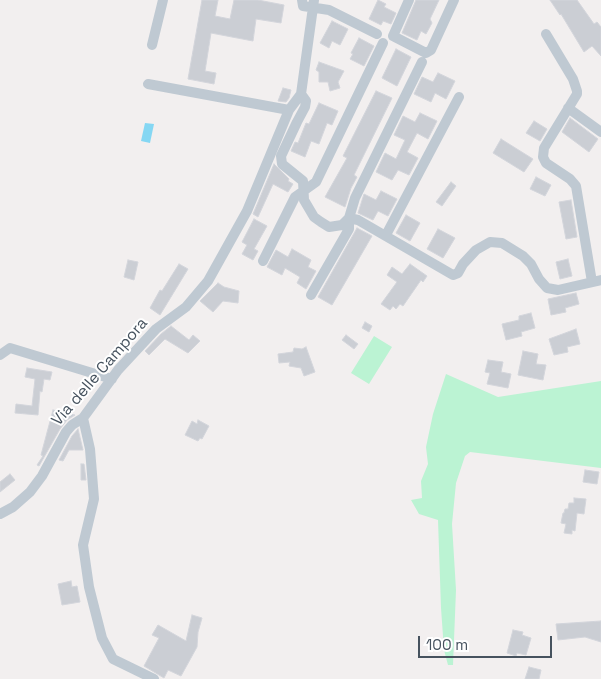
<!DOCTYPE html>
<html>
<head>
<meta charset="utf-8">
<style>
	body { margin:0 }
	#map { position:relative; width:601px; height:679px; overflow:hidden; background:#f2efef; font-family:"Space Grotesk",sans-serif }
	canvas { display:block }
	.scale { position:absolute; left:418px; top:636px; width:134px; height:22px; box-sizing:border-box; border:2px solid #46525e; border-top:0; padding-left:6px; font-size:15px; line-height:18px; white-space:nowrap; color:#46525e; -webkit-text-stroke:4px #fff; paint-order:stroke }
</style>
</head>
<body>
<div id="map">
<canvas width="601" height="679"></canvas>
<div class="scale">100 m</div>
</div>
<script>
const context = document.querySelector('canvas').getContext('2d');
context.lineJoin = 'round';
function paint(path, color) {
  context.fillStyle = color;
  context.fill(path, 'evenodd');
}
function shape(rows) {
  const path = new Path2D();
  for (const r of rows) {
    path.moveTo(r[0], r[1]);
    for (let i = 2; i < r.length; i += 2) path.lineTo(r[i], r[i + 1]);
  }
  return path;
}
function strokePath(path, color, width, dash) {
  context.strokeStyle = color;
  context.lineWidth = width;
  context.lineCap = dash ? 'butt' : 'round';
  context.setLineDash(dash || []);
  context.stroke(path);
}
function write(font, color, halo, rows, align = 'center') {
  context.font = font + ' "Space Grotesk",sans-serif';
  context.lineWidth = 4;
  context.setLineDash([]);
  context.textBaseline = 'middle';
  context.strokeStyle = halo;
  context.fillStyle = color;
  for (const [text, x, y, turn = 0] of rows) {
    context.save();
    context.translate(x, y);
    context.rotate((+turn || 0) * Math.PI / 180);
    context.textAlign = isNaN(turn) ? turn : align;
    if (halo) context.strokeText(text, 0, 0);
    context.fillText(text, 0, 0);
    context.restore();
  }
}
paint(shape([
	[374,336,392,347,369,384,351,373],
	[446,374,498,397,601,381,601,468,470,452,465,456,456,483,452,524,456,590,453,665,448,665,444,650,441,608,438,520,419,514,411,500,422,498,421,481,428,464,426,447,433,414]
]), '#bbf3d3');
paint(shape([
	[145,123,154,124,150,143,141,141]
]), '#85d7f3');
const building = shape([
	[202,0,218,0,215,16,230,19,234,0,258,0,284,5,281,23,256,19,253,41,211,33,205,71,216,73,214,84,188,79,202,0],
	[378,0,386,4,384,7,396,13,391,24,383,21,381,25,369,19,378,0],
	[416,0,439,0,430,19,432,23,426,34,421,31,417,40,402,33,416,0],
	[550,0,577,0,594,24,597,22,601,27,601,56,592,46,584,52,561,14,560,15,550,0],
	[332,21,348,29,340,45,332,41,329,48,320,43,332,21],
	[359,38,374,46,364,66,350,59,353,54,351,53,359,38],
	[396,49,411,57,397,86,382,78,396,49],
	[319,62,344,71,338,82,340,88,330,91,328,82,319,82,319,72,316,70,319,62],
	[438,73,455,81,446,99,435,93,431,102,414,94,422,77,433,82,438,73],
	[283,88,291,90,289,98,286,102,278,101,283,88],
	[376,91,392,98,354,175,357,177,351,188,345,207,325,197,347,158,343,156,376,91],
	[319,103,338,111,332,125,327,123,319,144,311,141,305,157,291,151,295,142,298,143,306,123,309,124,319,103],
	[420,113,437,121,428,139,417,133,407,152,418,158,409,175,398,170,392,180,376,172,385,153,396,159,405,140,394,135,403,116,415,122,420,113],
	[570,118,598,139,589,152,562,132,570,118],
	[534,121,547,129,540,141,526,133,534,121],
	[501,139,533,159,524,172,493,153,501,139],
	[274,164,289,179,288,181,293,184,288,192,273,184,258,217,253,214,274,164],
	[536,177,551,185,545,196,530,189,536,177],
	[451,182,456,186,442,206,436,202,451,182],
	[381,191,397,199,388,216,378,211,373,220,358,213,364,194,376,200,381,191],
	[571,200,577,237,566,239,559,202,571,200],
	[406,215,420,223,410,241,396,233,406,215],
	[254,219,267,226,254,249,258,251,253,260,242,254,247,245,242,242,254,219],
	[357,228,372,236,332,305,318,297,357,228],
	[438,229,455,238,443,258,427,249,438,229],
	[292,249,311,260,308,267,316,271,306,289,297,283,300,277,285,268,282,275,267,267,276,250,288,257,292,249],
	[568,259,572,276,560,279,556,262,568,259],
	[128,260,138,262,134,280,124,277,128,260],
	[179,264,188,269,160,315,150,308,160,290,162,291,179,264],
	[410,264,427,276,423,282,421,280,403,306,400,304,396,309,393,306,390,310,381,304,397,282,387,275,392,267,402,274,410,264],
	[218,283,224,287,239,291,238,303,223,301,213,312,200,301,218,283],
	[576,293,579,304,565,308,566,312,551,315,548,299,576,293],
	[531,313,535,328,521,332,522,336,506,340,502,324,519,320,519,316,531,313],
	[365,322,372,326,369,332,362,328,365,322],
	[171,326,189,340,193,335,200,341,188,353,165,339,149,355,145,351,161,334,171,326],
	[576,329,580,344,567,347,568,352,554,355,549,339,576,329],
	[346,335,358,344,354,349,342,340,346,335],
	[306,347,315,372,304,376,301,368,289,366,290,362,279,363,278,354,293,352,294,348,302,349,306,347],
	[523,351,538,354,536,364,546,365,543,380,518,375,523,351],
	[488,360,503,362,501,372,511,374,508,388,487,384,490,373,485,372,488,360],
	[27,368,52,372,50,380,44,379,42,392,40,391,38,415,15,413,16,404,32,406,35,379,25,377,27,368],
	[53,410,75,415,67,420,60,429,39,466,37,465,43,456,41,455,53,410],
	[198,420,209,426,202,439,200,438,198,441,185,435,192,421,197,424,198,420],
	[78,429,83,450,69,450,63,461,59,460,72,436,78,429],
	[81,464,84,464,86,480,81,480,81,464],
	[585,470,599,472,597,484,583,482,585,470],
	[10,474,15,480,0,492,0,482,10,474],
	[574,498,586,499,584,514,577,513,575,531,572,530,572,534,564,533,566,524,561,523,563,513,564,513,565,509,568,509,569,503,574,503,574,498],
	[71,581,72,587,77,586,80,602,62,605,58,584,71,581],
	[192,615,202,618,198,632,197,647,181,676,168,670,164,678,144,666,159,638,152,635,158,625,186,641,192,615],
	[601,621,601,642,585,637,558,640,556,624,601,621],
	[513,630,523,632,522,635,531,638,526,655,517,653,516,656,507,653,513,630],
	[529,667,541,670,539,679,525,679,529,667]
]);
paint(building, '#cbced4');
strokePath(building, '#d3d5db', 1);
strokePath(shape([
	[302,0,303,6,329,10,377,34],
	[409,0,393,36,426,53,431,50,454,0],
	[546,34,573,79,577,91,577,94,544,148,543,157,546,163,570,179,576,186,592,282],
	[152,45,163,0],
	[148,84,289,110],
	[301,94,306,101,305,107,297,122,281,156,282,164,303,181,304,200,314,217,321,222,329,227,342,225,349,218,358,220,453,275,458,273,463,264,476,250,490,242,502,243,523,256,531,264,539,279,547,288,558,290,601,280],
	[568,108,601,132],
	[386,235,459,97],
	[263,261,295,197,316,182,383,43],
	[311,295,349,229,349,218,355,198,422,62],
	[0,355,10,348,112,379],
	[83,418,90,449,94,499,83,545,89,587,102,638,113,659,154,679],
	[0,514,13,507,30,492,42,476,66,432,72,425,83,418,118,370,156,329,186,307,208,281,247,211,289,110,301,94,314,0]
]), '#bfc9d2', 10);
write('16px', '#46525e', '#fff', [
	["Via delle Campora",100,372,-49]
]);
</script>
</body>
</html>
